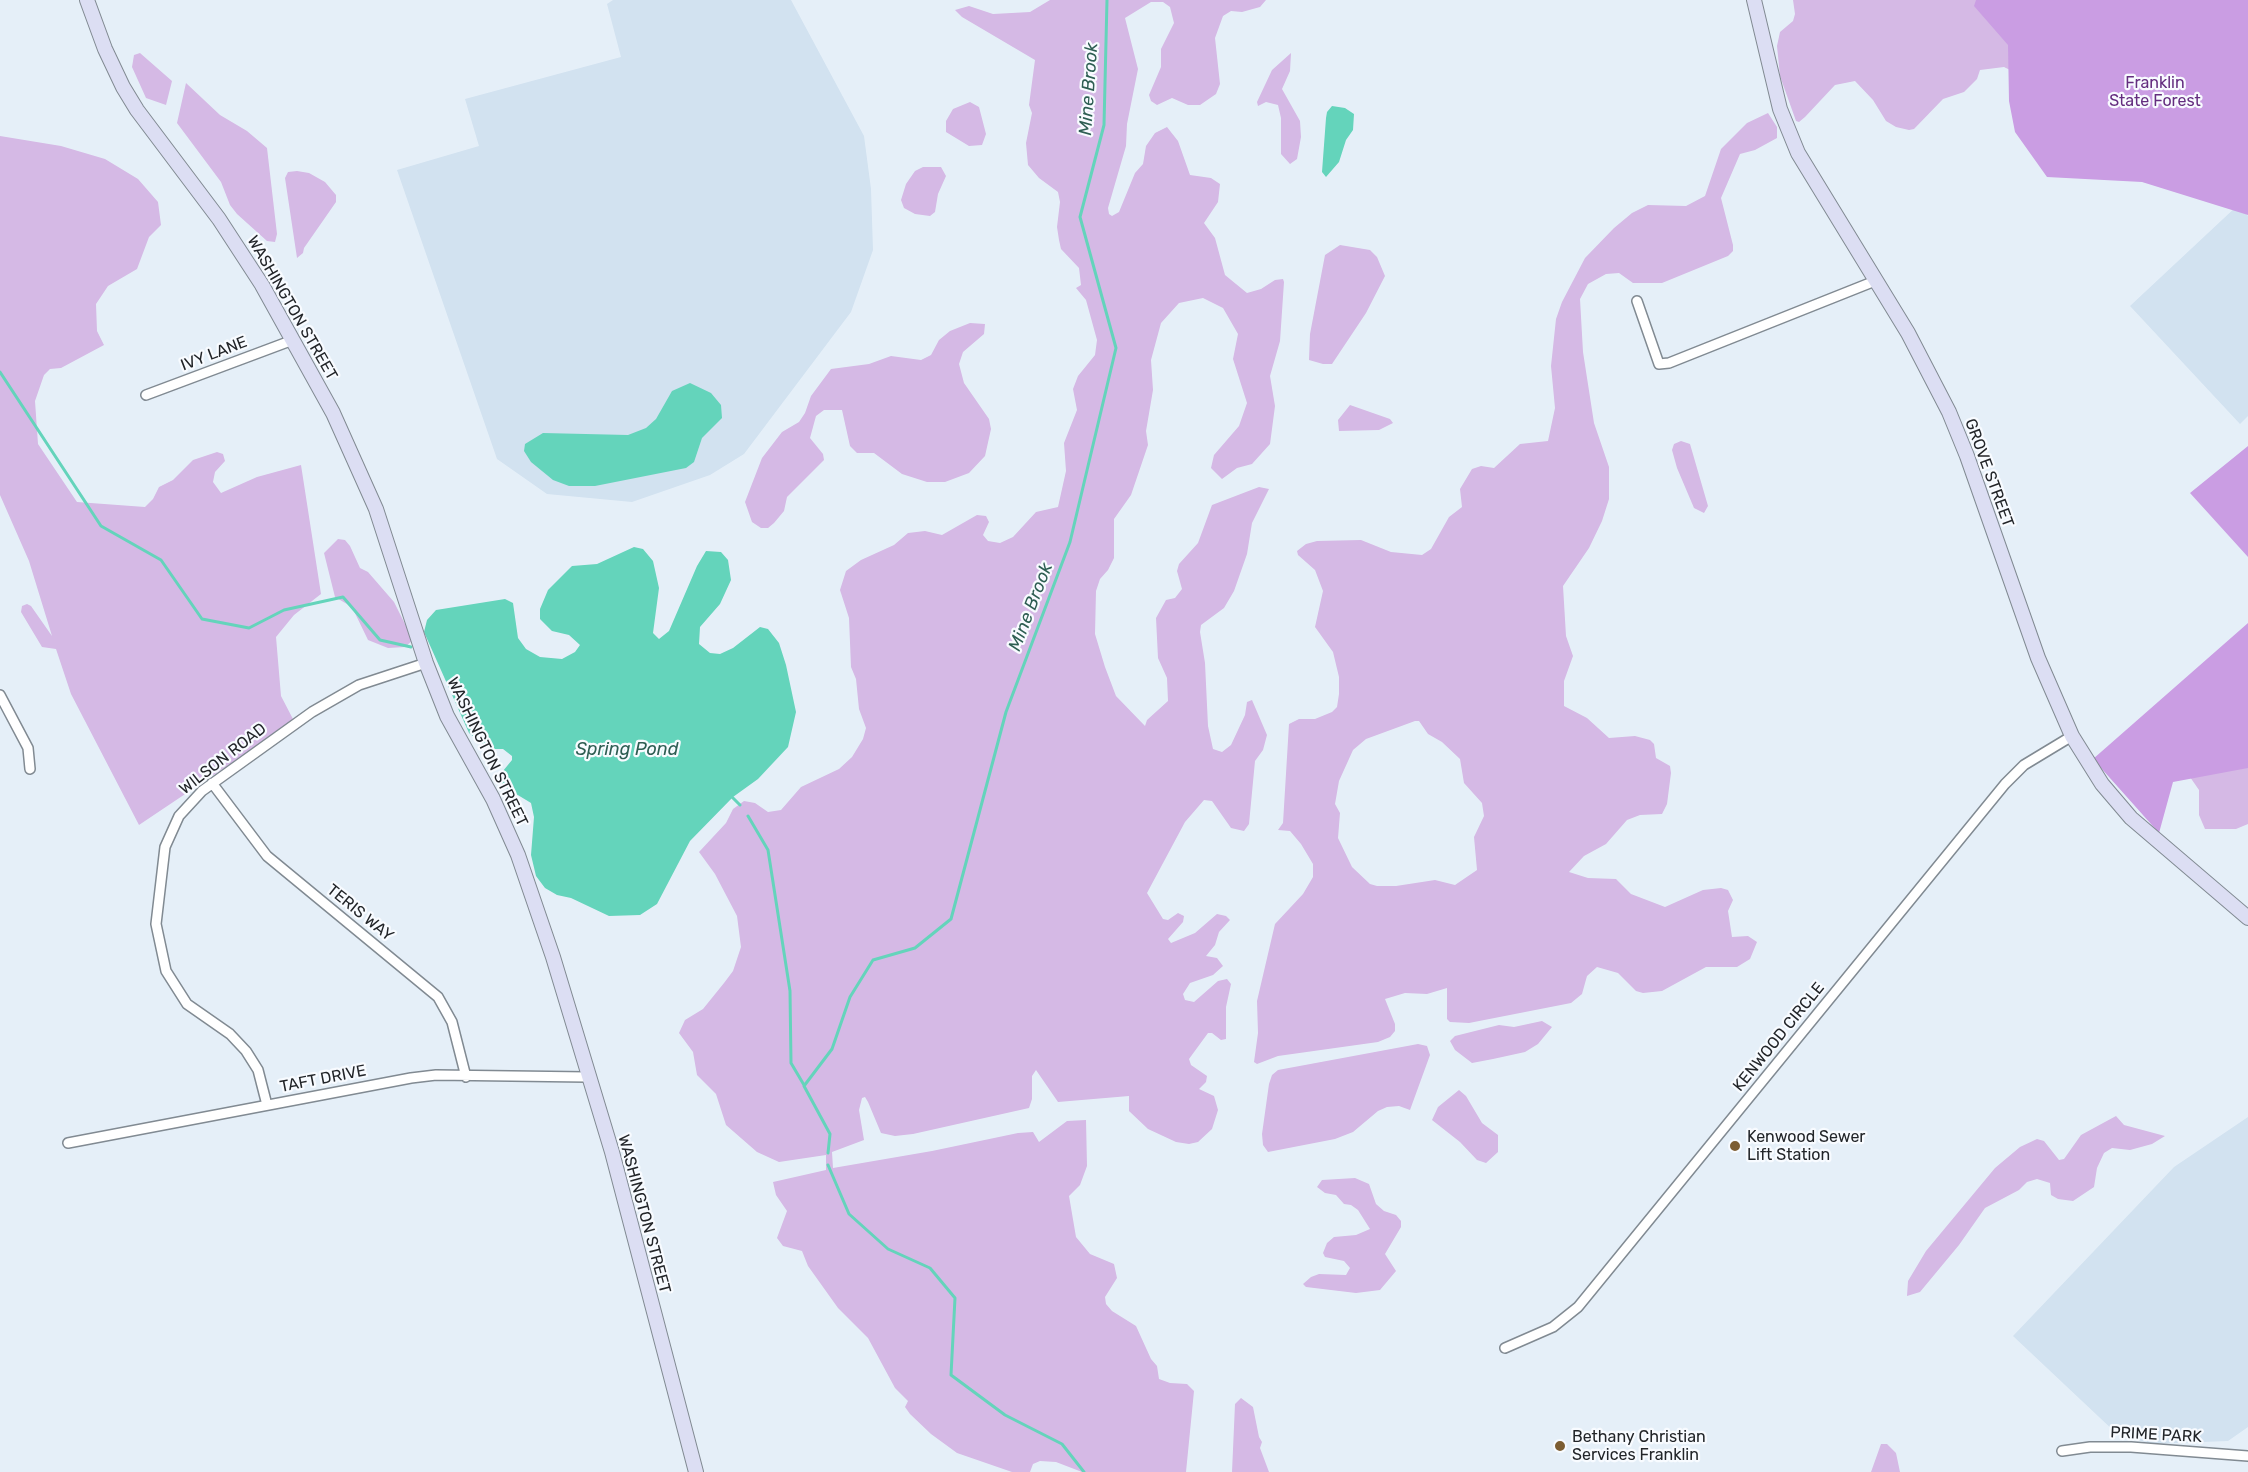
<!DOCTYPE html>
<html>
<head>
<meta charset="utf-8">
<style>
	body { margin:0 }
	canvas { display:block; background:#e5eff8 }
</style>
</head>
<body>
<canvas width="2248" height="1472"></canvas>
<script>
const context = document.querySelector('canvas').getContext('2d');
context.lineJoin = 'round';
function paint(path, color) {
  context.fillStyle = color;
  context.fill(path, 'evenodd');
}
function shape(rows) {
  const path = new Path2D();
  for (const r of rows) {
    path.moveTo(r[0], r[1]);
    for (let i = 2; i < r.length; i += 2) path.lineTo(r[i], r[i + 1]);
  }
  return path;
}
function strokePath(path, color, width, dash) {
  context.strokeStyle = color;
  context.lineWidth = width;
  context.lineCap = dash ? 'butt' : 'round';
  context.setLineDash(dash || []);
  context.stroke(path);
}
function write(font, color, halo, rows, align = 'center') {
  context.font = font + ' Rubik,sans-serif';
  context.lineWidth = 4.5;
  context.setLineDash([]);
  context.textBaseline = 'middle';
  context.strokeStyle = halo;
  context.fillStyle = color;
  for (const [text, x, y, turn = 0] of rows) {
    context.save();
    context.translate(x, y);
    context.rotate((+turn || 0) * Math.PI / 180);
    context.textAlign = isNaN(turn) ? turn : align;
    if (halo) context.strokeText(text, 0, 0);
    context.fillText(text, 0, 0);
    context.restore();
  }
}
paint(shape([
	[613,0,791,0,864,136,871,189,873,250,851,312,744,454,710,475,632,502,547,494,497,459,397,170,479,146,465,99,621,57,607,4],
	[2238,205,2248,216,2248,416,2240,424,2130,306],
	[2248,1117,2248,1427,2228,1441,2151,1444,2116,1433,2013,1336,2174,1167]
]), '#d2e2f0');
paint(shape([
	[1050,0,1266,0,1260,7,1242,12,1231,11,1223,16,1215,38,1220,84,1216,94,1200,105,1188,105,1172,98,1157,105,1151,101,1149,95,1161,67,1161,49,1174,23,1170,7,1163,2,1151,2,1125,18,1138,69,1127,124,1126,146,1108,208,1109,214,1112,216,1119,212,1135,173,1143,164,1146,146,1155,133,1167,127,1178,141,1190,175,1211,178,1220,184,1218,202,1204,223,1215,238,1225,275,1247,293,1261,289,1275,280,1283,279,1284,282,1280,341,1270,376,1275,406,1270,444,1252,464,1237,468,1222,479,1211,468,1214,455,1239,426,1247,403,1233,359,1238,334,1223,308,1203,298,1179,303,1161,323,1151,360,1153,390,1146,431,1148,445,1131,495,1114,519,1114,558,1108,570,1100,579,1096,591,1095,634,1105,667,1116,696,1145,726,1147,720,1168,701,1167,678,1158,658,1156,618,1166,600,1175,598,1182,589,1177,571,1179,564,1198,543,1212,505,1259,487,1269,489,1252,523,1247,554,1234,591,1224,608,1201,625,1200,632,1205,663,1208,726,1213,749,1222,752,1231,745,1245,715,1247,702,1252,700,1267,735,1263,750,1255,761,1249,824,1244,831,1231,828,1212,801,1204,800,1185,822,1147,893,1163,919,1168,920,1178,913,1184,916,1183,922,1168,939,1171,943,1195,933,1217,914,1226,916,1230,920,1219,932,1215,945,1206,956,1217,958,1223,966,1213,975,1190,983,1183,994,1185,1000,1194,1002,1218,981,1227,979,1231,984,1226,1007,1226,1039,1221,1040,1212,1033,1208,1033,1189,1059,1191,1065,1207,1076,1206,1082,1199,1089,1214,1096,1218,1110,1212,1129,1198,1142,1189,1144,1176,1142,1148,1129,1129,1111,1129,1096,1058,1102,1036,1070,1032,1076,1032,1099,1029,1108,913,1134,895,1136,881,1133,868,1102,865,1097,862,1098,859,1110,864,1140,832,1152,833,1168,932,1151,1018,1133,1033,1132,1039,1142,1067,1121,1086,1120,1087,1166,1080,1185,1069,1196,1076,1237,1090,1254,1114,1264,1117,1278,1105,1297,1106,1304,1112,1311,1136,1326,1151,1359,1157,1366,1159,1379,1170,1383,1187,1384,1194,1391,1186,1472,1082,1472,1056,1462,1040,1461,1033,1464,1030,1472,1012,1472,957,1453,931,1434,910,1414,905,1407,908,1401,895,1388,868,1338,838,1308,808,1266,802,1251,783,1246,777,1238,787,1211,776,1195,773,1182,826,1170,826,1155,779,1162,757,1152,726,1125,716,1094,697,1075,693,1052,679,1033,685,1020,703,1009,724,983,733,971,741,947,737,916,715,874,699,852,726,823,733,809,744,801,755,803,768,812,781,810,801,787,839,769,852,757,863,739,866,728,859,709,856,679,851,667,849,618,840,590,846,571,861,560,894,545,908,533,925,531,942,535,977,515,986,516,989,522,983,535,988,541,1000,543,1013,537,1036,512,1058,507,1066,471,1064,443,1077,410,1073,389,1078,376,1095,355,1097,340,1086,300,1076,288,1081,285,1079,268,1061,249,1059,240,1057,227,1060,202,1058,192,1039,178,1028,165,1026,143,1032,113,1029,105,1035,60,962,17,955,10,969,6,993,14,1030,12],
	[1793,0,2017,0,2014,72,2004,67,1980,70,1977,79,1964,92,1943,99,1914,129,1909,130,1896,127,1886,121,1873,100,1855,81,1835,85,1805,117,1799,122,1796,121,1780,76,1777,46,1780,32,1793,21,1795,14],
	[140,53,172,81,166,105,146,98,132,67,134,55],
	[1291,53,1290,71,1282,89,1300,121,1301,137,1297,159,1290,164,1281,154,1281,118,1278,105,1266,102,1258,106,1257,102,1272,70],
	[186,83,220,115,247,131,267,148,277,234,275,242,267,241,237,214,230,205,221,182,177,123],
	[970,102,979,107,986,134,982,145,969,146,946,132,946,121,953,109],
	[1768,113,1777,127,1777,138,1755,150,1740,154,1721,198,1733,245,1733,251,1728,256,1662,283,1633,283,1619,273,1606,274,1588,284,1580,299,1583,352,1594,423,1609,467,1609,499,1602,521,1589,548,1563,586,1566,636,1573,656,1564,681,1564,706,1587,718,1609,738,1635,736,1650,740,1654,744,1656,758,1670,766,1671,773,1667,804,1662,814,1640,815,1627,820,1606,844,1584,856,1569,872,1588,878,1616,879,1631,894,1665,907,1703,890,1721,888,1728,890,1733,900,1728,911,1732,937,1748,936,1757,942,1750,959,1737,967,1706,967,1662,991,1643,993,1636,991,1618,973,1597,967,1587,976,1582,994,1571,1003,1469,1023,1450,1022,1447,1019,1447,988,1427,994,1405,993,1385,999,1395,1024,1395,1031,1390,1037,1378,1042,1278,1056,1257,1064,1254,1062,1258,1033,1257,1001,1275,924,1303,894,1313,877,1313,864,1301,844,1290,831,1278,830,1283,823,1289,724,1299,719,1315,719,1332,712,1337,707,1339,694,1339,677,1333,652,1315,627,1323,591,1315,570,1298,555,1297,551,1306,544,1317,541,1361,540,1391,552,1422,555,1431,549,1449,517,1462,507,1460,489,1472,469,1481,466,1494,468,1520,444,1548,441,1555,408,1551,366,1556,319,1562,302,1585,258,1614,228,1632,213,1648,205,1686,206,1705,196,1721,149,1747,123],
	[1415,721,1419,721,1428,734,1442,742,1460,759,1464,783,1482,803,1484,816,1474,837,1477,870,1455,885,1435,880,1396,886,1377,886,1370,884,1352,867,1338,838,1340,813,1335,804,1339,781,1353,750,1366,739],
	[0,136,61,146,105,159,138,179,158,202,161,225,149,237,137,269,108,286,96,304,97,331,104,345,61,368,50,369,44,375,35,401,38,444,77,502,145,507,153,499,159,487,173,480,193,460,217,452,223,454,225,461,215,472,213,482,221,493,257,477,301,465,321,594,294,615,276,637,281,696,294,721,139,825,71,694,56,649,42,647,21,612,22,606,27,604,31,606,52,636,29,561,0,495],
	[923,167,941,167,946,176,938,194,935,212,930,216,915,214,904,208,901,200,906,184,915,171],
	[297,171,309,173,325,182,336,195,336,202,304,248,303,253,297,258,285,178,288,172],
	[1340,245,1370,250,1377,257,1385,276,1366,313,1332,364,1323,364,1309,360,1310,334,1325,255],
	[970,323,985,324,984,334,963,352,959,364,964,383,989,419,991,429,985,456,969,473,945,482,927,482,902,474,874,453,857,453,850,446,842,410,824,410,816,416,810,438,823,454,824,460,787,497,784,511,774,523,768,528,761,528,752,522,745,502,762,458,782,432,799,422,805,413,811,396,831,369,869,364,891,356,921,360,931,355,939,340,950,331],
	[1350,405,1390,419,1393,423,1379,430,1339,431,1338,420],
	[1681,441,1690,444,1708,506,1704,513,1694,508,1677,468,1672,450,1674,444],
	[338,539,345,540,350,546,360,568,368,572,394,602,413,640,405,647,388,648,368,640,352,607,335,597,324,553],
	[2248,767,2248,824,2236,829,2205,829,2199,815,2199,790,2190,777],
	[1542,1021,1552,1027,1538,1044,1525,1052,1493,1059,1472,1063,1455,1050,1450,1041,1455,1036,1499,1025,1514,1027],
	[1418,1044,1427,1046,1430,1055,1410,1110,1399,1106,1387,1107,1378,1111,1353,1132,1335,1139,1268,1152,1263,1145,1262,1134,1269,1084,1272,1075,1278,1070],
	[1459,1090,1466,1096,1482,1123,1498,1135,1498,1152,1486,1163,1477,1160,1460,1142,1432,1120,1438,1107],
	[2116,1116,2124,1125,2165,1136,2152,1144,2130,1150,2112,1148,2104,1153,2097,1168,2094,1187,2073,1201,2058,1199,2051,1195,2050,1183,2037,1179,2027,1182,2019,1190,1985,1208,1959,1245,1920,1292,1907,1296,1908,1281,1926,1251,1995,1168,2020,1147,2037,1139,2044,1141,2059,1160,2064,1159,2081,1135],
	[1355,1178,1369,1184,1376,1204,1384,1211,1396,1215,1401,1221,1401,1227,1385,1254,1396,1271,1380,1290,1356,1293,1306,1287,1303,1284,1311,1277,1319,1274,1346,1275,1350,1268,1344,1261,1325,1257,1323,1253,1327,1243,1334,1237,1356,1235,1370,1229,1358,1210,1351,1205,1344,1204,1336,1195,1325,1193,1317,1187,1322,1180],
	[1241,1398,1253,1407,1259,1437,1262,1442,1260,1448,1269,1472,1232,1472,1235,1404],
	[1881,1444,1887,1444,1896,1453,1900,1472,1871,1472]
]), '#d5b9e5');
paint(shape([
	[1976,0,2248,0,2248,215,2142,182,2047,177,2015,132,2009,101,2008,45,1974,6],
	[2248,446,2248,557,2190,493],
	[2248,623,2248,768,2173,782,2159,833,2093,759]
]), '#ca9de3');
paint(shape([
	[1332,106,1345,108,1354,114,1353,130,1346,140,1339,162,1326,177,1322,172,1326,118,1327,112],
	[690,383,711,393,721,405,722,418,702,438,694,462,686,468,595,486,569,486,553,480,531,462,524,451,525,444,543,433,628,435,646,428,656,419,672,391],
	[634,547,643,549,653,561,659,588,653,633,659,639,669,631,697,566,706,551,721,552,728,560,731,580,720,604,700,627,699,644,710,653,720,654,733,648,760,627,768,629,779,643,786,665,796,712,788,747,758,779,733,797,690,841,657,904,640,915,609,916,571,898,557,895,545,888,536,876,531,855,534,817,531,803,498,783,498,777,512,760,512,756,503,749,489,749,469,733,424,632,427,620,436,610,505,599,513,603,518,638,526,649,540,657,562,659,575,652,580,645,569,635,552,631,540,619,540,609,548,590,572,566,597,564]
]), '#64d4bb');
strokePath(shape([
	[0,372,101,526,161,560,202,619,249,628,284,610,343,597,380,640,411,647],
	[731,796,740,805],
	[748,816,768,850,790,991,791,1063,804,1085],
	[828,1153,830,1134,804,1086,832,1049,850,997,873,960,915,948,951,919,1006,712,1070,542,1116,348,1080,217,1104,125,1107,0],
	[828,1165,849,1214,888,1249,930,1268,955,1298,951,1375,1005,1415,1062,1444,1084,1472]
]), '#64d4bb', 3);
const minor = shape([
	[1637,301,1659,364,1669,363,1875,281],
	[146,395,293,340],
	[0,695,28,748,30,769],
	[212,783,267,856,438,997,452,1022,466,1077],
	[267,1105,258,1070,246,1051,230,1034,187,1004,166,971,156,924,165,847,179,816,202,791,312,712,359,685,426,663],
	[68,1143,411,1078,436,1075,587,1077],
	[1505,1348,1553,1327,1578,1307,2005,784,2024,765,2072,736],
	[2062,1451,2090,1447,2131,1447,2248,1456]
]);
const secondary = shape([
	[87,0,105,49,123,87,137,110,219,219,262,285,333,413,376,509,426,663,447,716,493,799,518,855,553,957,612,1152,696,1472],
	[1754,0,1780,109,1798,153,1908,333,1949,412,1967,456,2038,658,2072,736,2102,784,2131,818,2248,918]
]);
strokePath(minor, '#818a92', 12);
strokePath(secondary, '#818a92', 16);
strokePath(minor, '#fff', 9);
strokePath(secondary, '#dcdef3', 14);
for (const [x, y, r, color] of [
	[1735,1146,6,"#7c5d32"],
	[1560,1446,6,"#7c5d32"]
]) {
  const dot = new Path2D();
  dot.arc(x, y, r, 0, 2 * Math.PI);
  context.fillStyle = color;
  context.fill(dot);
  strokePath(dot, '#f8fbff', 2);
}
write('16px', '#642d7f', '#f8fbff', [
	["Franklin",2155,83],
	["State Forest",2155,101]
]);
write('16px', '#222529', '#f8fbff', [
	["WASHINGTON STREET",292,308,60],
	["IVY LANE",214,354,-21],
	["GROVE STREET",1989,473,70],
	["WASHINGTON STREET",487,752,64],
	["WILSON ROAD",223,759,-38],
	["TERIS WAY",360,913,39],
	["KENWOOD CIRCLE",1779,1037,-51],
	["TAFT DRIVE",323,1079,-11],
	["WASHINGTON STREET",644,1214,75],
	["PRIME PARK",2156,1435,3]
]);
write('16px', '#222529', '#f8fbff', [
	["Kenwood Sewer",1747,1137],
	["Lift Station",1747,1155],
	["Bethany Christian",1572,1437],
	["Services Franklin",1572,1455]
], 'left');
write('italic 18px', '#2e5e53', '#f8fbff', [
	["Mine Brook",1089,89,-86],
	["Mine Brook",1031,607,-69],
	["Spring Pond",627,750]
]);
</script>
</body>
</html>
